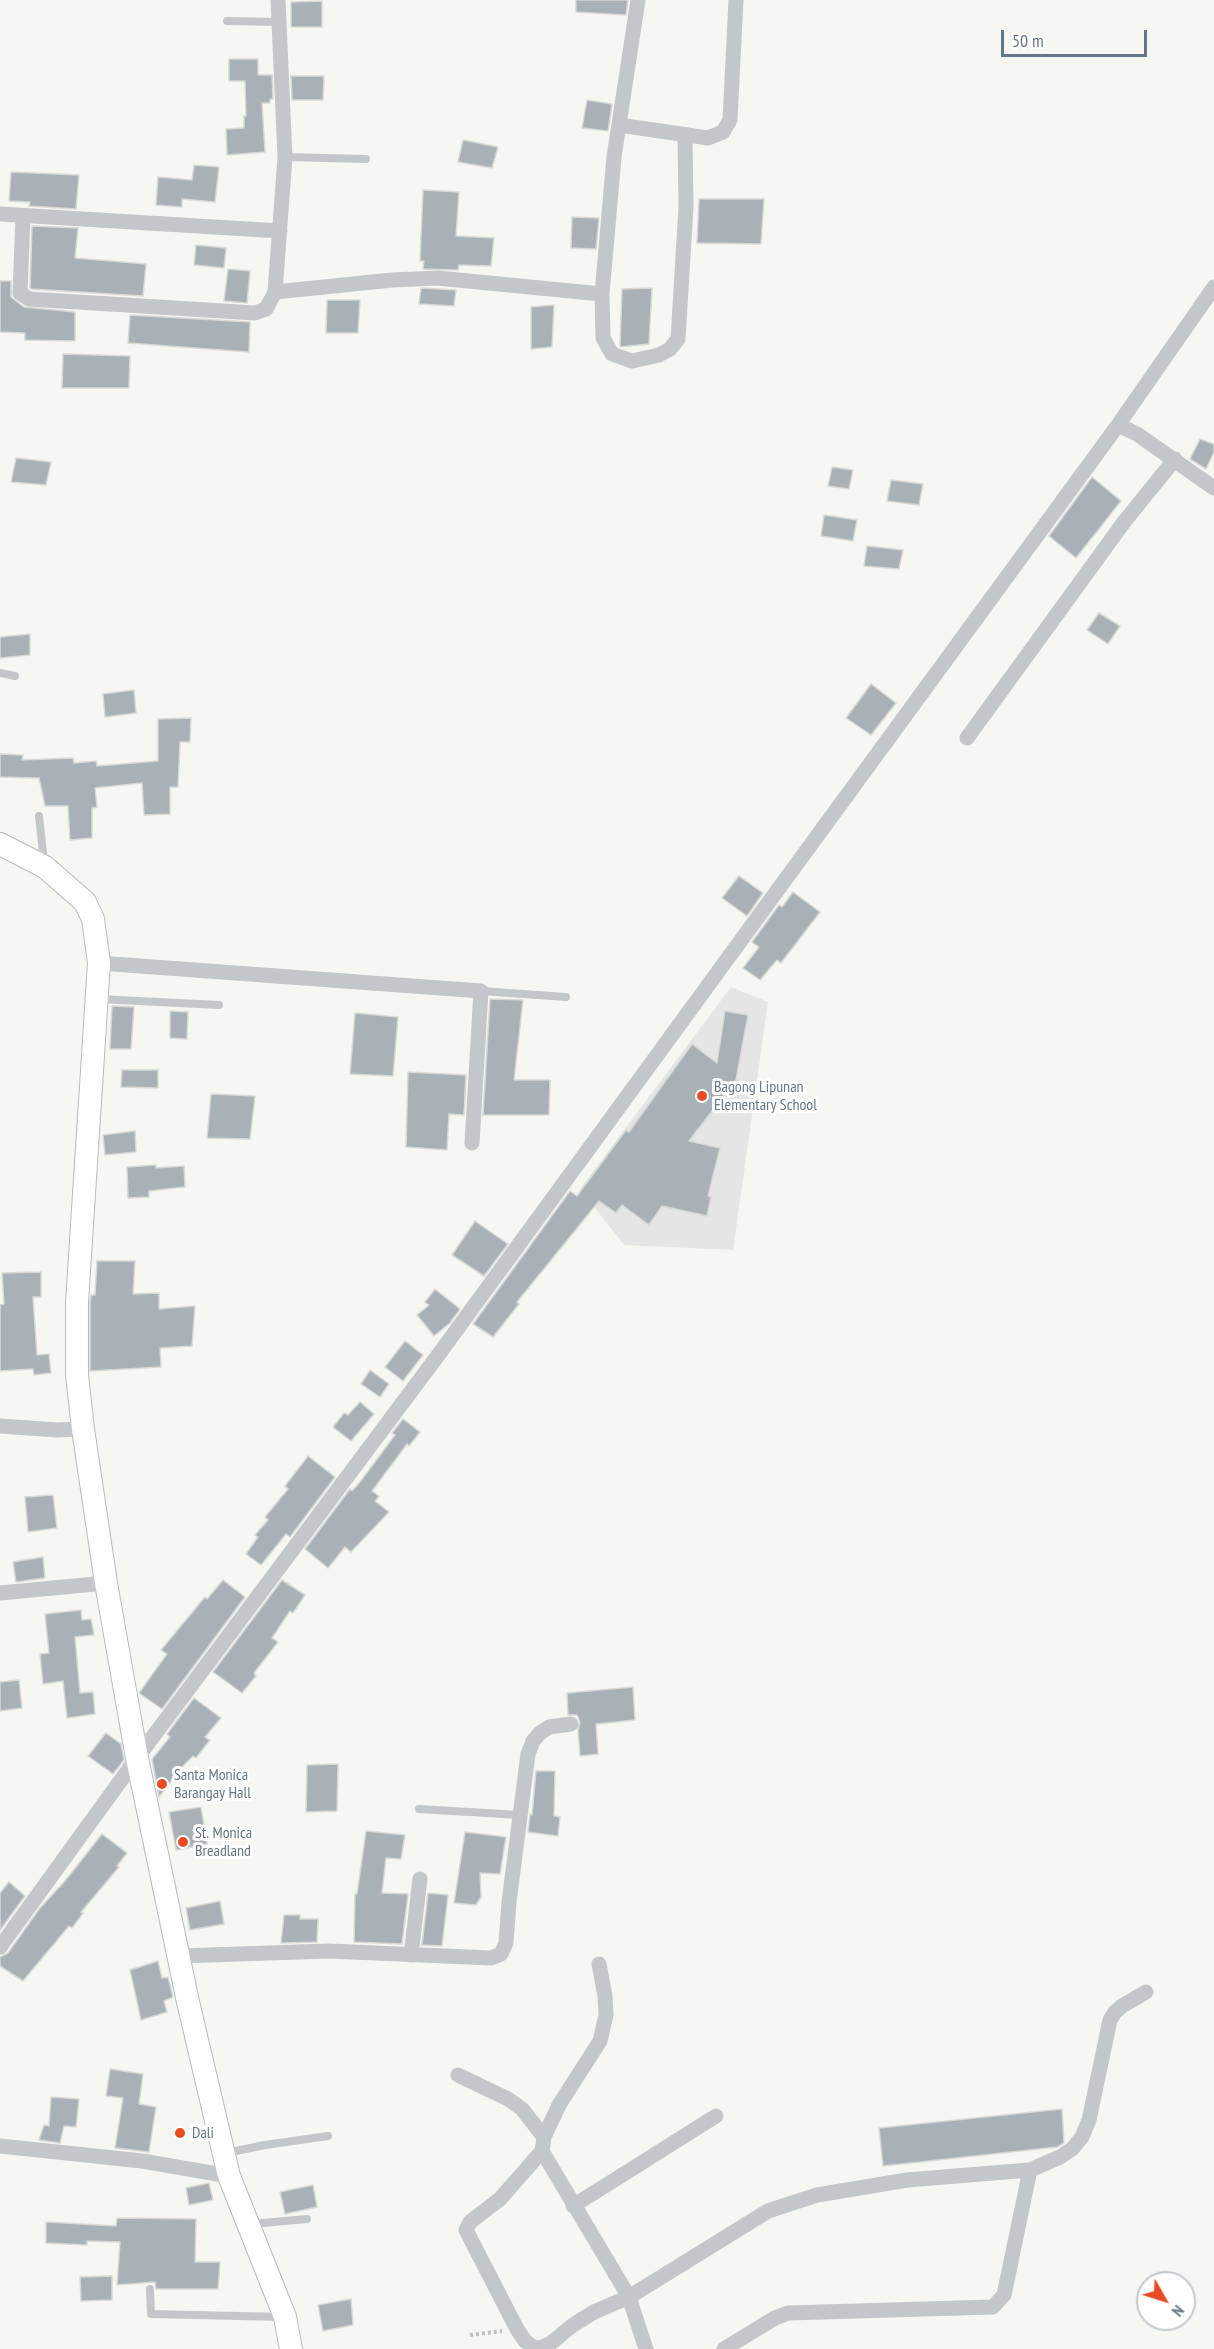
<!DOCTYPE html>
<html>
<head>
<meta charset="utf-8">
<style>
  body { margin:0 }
  #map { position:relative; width:1214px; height:2349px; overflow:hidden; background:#f6f6f3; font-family:"PT Sans Narrow",sans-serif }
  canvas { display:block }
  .north { position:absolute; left:1136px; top:2271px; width:60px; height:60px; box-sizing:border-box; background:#fff; border:2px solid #c1c9ce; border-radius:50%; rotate:129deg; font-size:16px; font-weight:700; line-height:24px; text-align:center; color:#647785 }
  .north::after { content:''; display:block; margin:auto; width:21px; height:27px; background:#e94b20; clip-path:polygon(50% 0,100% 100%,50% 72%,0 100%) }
  .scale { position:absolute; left:1001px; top:30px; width:146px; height:27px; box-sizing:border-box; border:3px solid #647785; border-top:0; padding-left:8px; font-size:18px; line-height:21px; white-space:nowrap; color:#647785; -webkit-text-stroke:4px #fff; paint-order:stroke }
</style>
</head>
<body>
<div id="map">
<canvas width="1214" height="2349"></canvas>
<div class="north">N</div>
<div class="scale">50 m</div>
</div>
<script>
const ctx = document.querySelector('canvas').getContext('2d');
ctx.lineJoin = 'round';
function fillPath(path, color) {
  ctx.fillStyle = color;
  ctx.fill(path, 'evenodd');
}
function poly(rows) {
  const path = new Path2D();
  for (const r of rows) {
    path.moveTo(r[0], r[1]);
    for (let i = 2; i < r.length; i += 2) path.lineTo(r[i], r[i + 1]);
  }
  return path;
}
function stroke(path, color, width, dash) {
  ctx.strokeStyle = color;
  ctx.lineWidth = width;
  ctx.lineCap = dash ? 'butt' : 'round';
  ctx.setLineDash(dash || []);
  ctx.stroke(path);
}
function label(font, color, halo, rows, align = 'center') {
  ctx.font = font + ' "PT Sans Narrow",sans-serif';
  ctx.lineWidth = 6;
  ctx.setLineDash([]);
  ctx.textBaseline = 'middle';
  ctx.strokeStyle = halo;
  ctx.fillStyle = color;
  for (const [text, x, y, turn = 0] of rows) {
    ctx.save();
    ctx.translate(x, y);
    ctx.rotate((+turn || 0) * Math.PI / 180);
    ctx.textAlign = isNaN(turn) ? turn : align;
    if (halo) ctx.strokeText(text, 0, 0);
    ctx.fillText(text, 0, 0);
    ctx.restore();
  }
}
fillPath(poly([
  [731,987,768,1002,733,1250,624,1245,580,1189]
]), '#e4e5e4');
const building = poly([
  [576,0,628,0,626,15,576,12,576,0],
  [322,1,322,27,291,27,291,2,322,1],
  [229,59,258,59,258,75,272,75,273,99,270,99,270,103,262,103,265,152,227,155,226,129,244,128,244,116,246,116,245,81,229,81,229,59],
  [291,76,324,76,323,100,292,100,291,76],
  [587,100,612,104,608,131,582,128,587,100],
  [463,140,498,147,492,168,458,162,463,140],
  [194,165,219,167,215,202,182,199,182,207,156,205,158,177,192,180,194,165],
  [11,172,79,175,76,209,29,206,30,202,9,201,11,172],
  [423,190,459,192,456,236,494,238,491,266,459,265,458,270,423,269,424,261,420,261,423,190],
  [699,199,764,199,761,244,697,243,699,199],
  [572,217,599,218,596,249,571,248,572,217],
  [32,226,78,228,75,258,146,264,143,296,32,289,30,288,32,226],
  [196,245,226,248,224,268,194,265,196,245],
  [228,269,250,271,247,303,224,301,228,269],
  [0,281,11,281,11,297,24,307,75,312,75,341,25,340,25,333,0,332,0,281],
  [421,288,456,290,454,306,419,304,421,288],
  [652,288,649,344,620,347,622,289,652,288],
  [327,300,360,300,358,333,326,333,327,300],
  [554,305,552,347,531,349,531,307,554,305],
  [130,315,250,322,249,352,128,343,130,315],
  [63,354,130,356,129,388,62,388,63,354],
  [1200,439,1214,444,1214,452,1206,469,1190,459,1200,439],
  [16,458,51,462,46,485,11,482,16,458],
  [832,467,853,470,849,489,828,486,832,467],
  [1092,477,1121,501,1076,558,1049,536,1092,477],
  [891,480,923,484,919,505,887,501,891,480],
  [824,515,857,520,853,541,821,536,824,515],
  [867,546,903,550,899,569,864,566,867,546],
  [1099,613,1120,626,1108,644,1087,630,1099,613],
  [30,634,30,655,0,658,0,637,30,634],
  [871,684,896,703,871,735,846,718,871,684],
  [134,690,136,713,105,717,103,694,134,690],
  [191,718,190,742,180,742,178,787,170,787,170,814,144,815,142,783,95,788,97,807,92,808,92,838,70,840,68,806,45,806,39,778,0,777,0,754,23,755,22,760,73,758,74,763,96,761,97,766,158,761,158,719,191,718],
  [739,876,763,893,747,916,722,898,739,876],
  [793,892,820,912,781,963,777,960,760,980,743,968,759,947,752,942,779,905,782,907,793,892],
  [490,999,523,1000,514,1080,550,1080,549,1115,483,1115,490,999],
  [112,1006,134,1007,131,1049,110,1049,112,1006],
  [170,1011,188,1012,187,1039,170,1038,170,1011],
  [725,1011,748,1015,736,1080,689,1141,720,1148,708,1196,711,1197,707,1216,662,1206,649,1225,622,1205,616,1213,599,1201,517,1302,519,1304,493,1337,473,1324,570,1191,577,1196,626,1130,629,1132,692,1044,717,1063,725,1011],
  [355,1013,398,1017,393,1076,350,1074,355,1013],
  [122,1070,158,1070,158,1088,121,1087,122,1070],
  [408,1072,466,1075,464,1115,449,1114,447,1150,406,1147,408,1072],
  [211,1094,255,1096,250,1139,207,1138,211,1094],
  [135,1131,136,1152,105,1155,103,1135,135,1131],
  [156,1165,156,1168,184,1166,185,1187,149,1191,149,1197,128,1198,127,1167,156,1165],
  [475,1221,508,1244,484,1276,452,1255,475,1221],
  [97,1261,135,1261,133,1294,159,1293,159,1309,195,1306,192,1346,160,1348,161,1367,90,1371,90,1302,91,1295,95,1295,97,1261],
  [41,1272,41,1297,33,1297,37,1355,49,1354,51,1373,34,1375,33,1369,0,1371,0,1305,4,1304,2,1273,41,1272],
  [435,1289,460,1309,450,1323,434,1336,417,1315,429,1305,425,1302,435,1289],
  [405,1341,423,1355,403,1381,385,1367,405,1341],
  [370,1370,389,1384,380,1397,361,1384,370,1370],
  [360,1402,374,1414,351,1441,333,1427,344,1413,348,1415,360,1402],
  [403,1419,420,1432,409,1446,407,1444,372,1491,379,1496,375,1501,389,1512,351,1552,345,1547,328,1568,305,1549,350,1489,352,1491,360,1482,395,1435,392,1433,403,1419],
  [308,1456,335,1477,290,1537,286,1534,261,1565,246,1554,258,1537,255,1535,268,1520,265,1517,288,1489,285,1486,308,1456],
  [53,1495,57,1528,28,1532,25,1497,53,1495],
  [43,1557,45,1578,16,1582,13,1562,43,1557],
  [223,1580,245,1597,162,1709,139,1693,167,1654,161,1650,205,1597,207,1599,223,1580],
  [282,1580,305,1595,293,1613,290,1611,272,1638,278,1642,254,1673,256,1676,242,1693,213,1672,282,1580],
  [81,1610,82,1620,91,1619,94,1635,75,1637,80,1693,93,1692,95,1714,67,1718,63,1681,43,1684,40,1654,49,1653,45,1614,81,1610],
  [19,1680,22,1708,0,1711,0,1682,19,1680],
  [633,1687,635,1720,596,1724,598,1754,580,1756,578,1730,580,1722,577,1715,568,1715,567,1693,633,1687],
  [194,1698,221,1718,205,1737,210,1740,196,1758,193,1756,182,1767,159,1797,152,1759,170,1737,167,1734,194,1698],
  [106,1733,121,1744,124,1760,113,1774,88,1756,106,1733],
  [338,1764,337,1811,306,1812,307,1765,338,1764],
  [536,1771,555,1771,554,1816,560,1817,558,1836,528,1832,530,1814,532,1815,536,1771],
  [201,1807,207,1844,176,1850,169,1812,201,1807],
  [366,1831,405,1835,401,1859,386,1858,382,1893,408,1894,402,1944,354,1942,355,1894,357,1894,366,1831],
  [465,1832,506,1837,500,1874,480,1873,481,1897,476,1905,454,1903,465,1832],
  [102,1834,127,1853,117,1866,119,1867,81,1912,83,1913,72,1928,69,1926,23,1981,0,1966,0,1957,8,1953,40,1908,65,1881,102,1834],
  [9,1882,25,1896,0,1930,0,1893,9,1882],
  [428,1893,448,1895,442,1946,422,1945,428,1893],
  [220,1901,224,1924,190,1930,186,1908,220,1901],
  [284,1915,300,1915,300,1919,318,1919,317,1942,281,1943,284,1915],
  [158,1961,162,1978,168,1977,173,1997,164,2001,167,2012,141,2020,130,1970,158,1961],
  [110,2069,143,2074,139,2104,156,2107,149,2152,115,2148,123,2098,106,2096,110,2069],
  [51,2097,79,2099,76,2127,64,2126,60,2143,39,2140,44,2125,49,2126,51,2097],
  [1062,2109,1064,2143,1057,2147,883,2166,879,2128,1062,2109],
  [209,2183,213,2200,189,2205,186,2188,209,2183],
  [313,2185,317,2207,285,2214,280,2192,313,2185],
  [117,2218,196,2219,195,2262,220,2262,218,2289,156,2289,155,2282,117,2285,120,2242,87,2241,87,2245,46,2243,46,2222,116,2226,117,2218],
  [112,2276,112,2300,81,2301,80,2277,112,2276],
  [351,2299,353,2325,323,2331,318,2305,351,2299]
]);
fillPath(building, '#a8b1b6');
stroke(building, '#d8d8d5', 1.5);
const secondary = poly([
  [0,844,45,867,85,902,93,919,99,963,77,1302,77,1375,83,1429,106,1583,137,1758,188,2002,229,2176,285,2317,291,2349]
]);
stroke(secondary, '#b5bbbf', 24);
stroke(poly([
  [470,2335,502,2331]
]), '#bdbfc1', 4, [3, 3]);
stroke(poly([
  [227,21,278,22],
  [285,157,366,159],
  [0,673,15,676],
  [39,816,44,862],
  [481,991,566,997],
  [98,999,219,1005],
  [419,1809,519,1815],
  [226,2153,265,2145,328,2136],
  [252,2224,307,2219],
  [150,2289,151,2314,283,2317]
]), '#c3c7ca', 8);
stroke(poly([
  [638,0,614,157,602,294,603,338,612,354,632,361,659,355,670,349,678,339,686,207,685,135],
  [619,125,708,138,723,132,730,120,736,0],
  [0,214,280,231],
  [23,216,20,293,29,299,255,313,266,309,275,292,285,157,278,0],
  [275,292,392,280,437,278,602,294],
  [1118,425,1137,434,1214,488],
  [967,738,1124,522,1175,459],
  [99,963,481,991,472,1143],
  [0,1426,57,1430,83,1429],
  [0,1593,106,1583],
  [0,1947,137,1758,439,1354,785,880,1118,425,1214,287],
  [411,1955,420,1879],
  [179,1956,329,1951,491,1958,501,1954,506,1943,509,1902,528,1754,533,1741,540,1733,549,1727,571,1724],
  [599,1964,605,1996,606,2015,600,2041,559,2105,544,2137,542,2151,629,2297,646,2349],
  [458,2075,508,2099,522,2109,544,2137],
  [0,2146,142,2161,229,2176],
  [542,2151,500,2199,470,2222,466,2230,517,2329,525,2341,533,2347,540,2348,551,2343,573,2325,594,2312,629,2297,768,2211,817,2195,907,2180,1030,2170,1060,2157,1072,2149,1082,2137,1089,2120,1110,2020,1115,2012,1122,2006,1146,1992],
  [573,2206,716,2116],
  [724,2349,775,2318,788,2313,993,2307,1004,2295,1030,2170]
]), '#c3c7ca', 15);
stroke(secondary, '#fff', 22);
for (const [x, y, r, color] of [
  [702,1096,6,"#e94b20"],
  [162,1784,6,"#e94b20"],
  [183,1842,6,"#e94b20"],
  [180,2133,6,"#e94b20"]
]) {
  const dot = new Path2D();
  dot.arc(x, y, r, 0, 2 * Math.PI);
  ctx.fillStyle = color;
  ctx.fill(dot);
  stroke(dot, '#fff', 2);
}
label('16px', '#647785', '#fff', [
  ["Bagong Lipunan",714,1087],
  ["Elementary School",714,1105],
  ["Santa Monica",174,1775],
  ["Barangay Hall",174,1793],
  ["St. Monica",195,1833],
  ["Breadland",195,1851],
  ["Dali",192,2133]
], 'left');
</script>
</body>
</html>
